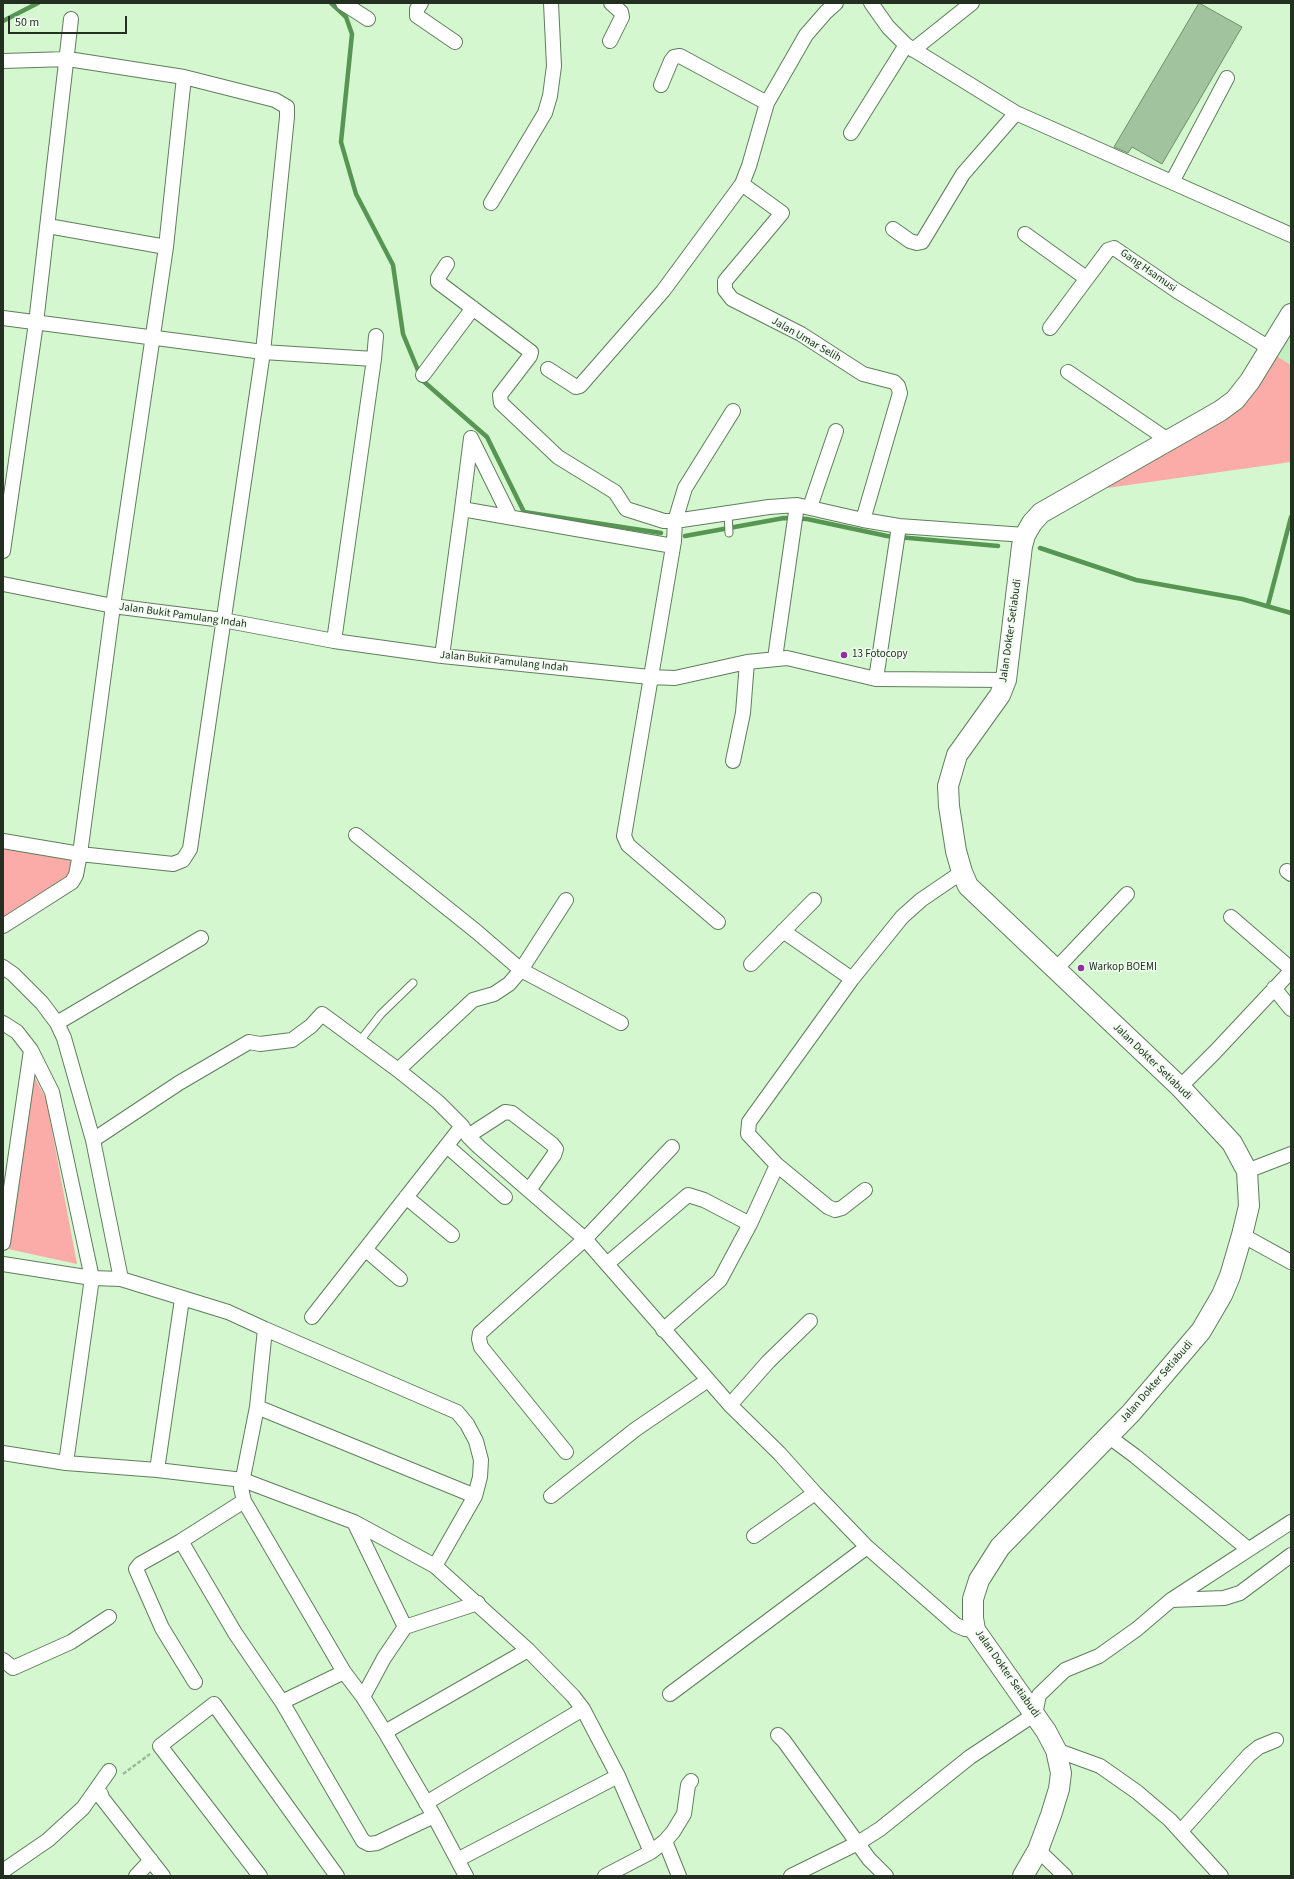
<!DOCTYPE html>
<html>
<head>
<meta charset="utf-8">
<style>
  body { margin:0 }
  #map { position:relative; width:1294px; height:1879px; overflow:hidden; background:#d4f7d0; font-family:"Source Sans 3",sans-serif }
  canvas { display:block }
  .frame { position:absolute; inset:0; border:4px solid #222f21; pointer-events:none }
  .scale { position:absolute; left:8px; top:16px; width:119px; height:18px; box-sizing:border-box; border:2px solid #222f21; border-top:0; padding-left:5px; font-size:12px; line-height:14px; white-space:nowrap; color:#222f21; -webkit-text-stroke:3px #effdee; paint-order:stroke }
</style>
</head>
<body>
<div id="map">
<canvas width="1294" height="1879"></canvas>
<div class="frame"></div>
<div class="scale">50 m</div>
</div>
<script>
const ctx = document.querySelector('canvas').getContext('2d');
ctx.lineJoin = 'round';
function fillPath(path, color) {
  ctx.fillStyle = color;
  ctx.fill(path, 'evenodd');
}
function poly(rows) {
  const path = new Path2D();
  for (const r of rows) {
    path.moveTo(r[0], r[1]);
    for (let i = 2; i < r.length; i += 2) path.lineTo(r[i], r[i + 1]);
  }
  return path;
}
function stroke(path, color, width, dash) {
  ctx.strokeStyle = color;
  ctx.lineWidth = width;
  ctx.lineCap = dash ? 'butt' : 'round';
  ctx.setLineDash(dash || []);
  ctx.stroke(path);
}
function label(font, color, halo, rows, align = 'center') {
  ctx.font = font + ' "Source Sans 3",sans-serif';
  ctx.lineWidth = 3;
  ctx.setLineDash([]);
  ctx.textBaseline = 'middle';
  ctx.strokeStyle = halo;
  ctx.fillStyle = color;
  for (const [text, x, y, turn = 0] of rows) {
    ctx.save();
    ctx.translate(x, y);
    ctx.rotate((+turn || 0) * Math.PI / 180);
    ctx.textAlign = isNaN(turn) ? turn : align;
    if (halo) ctx.strokeText(text, 0, 0);
    ctx.fillText(text, 0, 0);
    ctx.restore();
  }
}
fillPath(poly([
  [1291,311,1291,365,1268,351]
]), '#c4edc1');
fillPath(poly([
  [1268,351,1291,365,1291,462,1079,492,1232,406],
  [3,848,72,859,67,878,3,918],
  [31,1070,46,1099,77,1264,8,1249]
]), '#fbaca8');
stroke(poly([
  [331,3,346,17,352,34,341,142,356,194,393,265,403,334,422,380,487,437,524,512,661,533],
  [3,21,38,3],
  [685,536,784,518,807,519,887,536,998,546],
  [1040,548,1136,580,1242,599,1291,613],
  [1268,605,1291,517]
]), '#569552', 4.5);
const building = poly([
  [1199,3,1242,27,1162,164,1132,147,1128,153,1114,147,1199,3]
]);
fillPath(building, '#a1c39e');
stroke(building, '#6f8f6c', 1);
const lane = poly([
  [728,513,729,533],
  [359,1042,381,1014,413,983]
]);
const street = poly([
  [343,3,368,19],
  [421,3,417,9,417,16,455,42],
  [871,3,888,27,906,45,1016,113,1291,235],
  [610,41,622,17,621,12,611,3],
  [913,50,972,3],
  [3,61,68,59,184,77,275,100,287,107,287,117,263,352,190,849,183,860,173,864,80,854,3,841],
  [661,85,671,61,674,57,680,56,767,103],
  [851,133,906,45],
  [1172,182,1227,78],
  [742,184,782,213,725,281,725,290,732,299,801,334,863,374,894,382,898,386,900,393,863,520],
  [491,203,545,113,550,96,554,66,551,3],
  [48,226,166,247],
  [893,229,910,241,917,243,922,242,963,174,1016,113],
  [1025,234,1086,278],
  [447,264,438,278,438,282,531,352,530,356,500,395,501,403,558,457,615,492,626,509,664,521,675,521,769,507,797,505,863,520,899,526,1025,535],
  [3,318,263,352,374,359,334,641],
  [1050,328,1108,250,1114,248,1177,291,1271,349],
  [374,359,376,336],
  [548,369,576,387,580,386,663,291,742,184,749,166,767,103,806,35,826,12,836,3],
  [1068,372,1168,440],
  [423,375,473,308],
  [471,438,510,517],
  [810,507,836,431],
  [462,509,471,438],
  [3,551,36,323,71,19],
  [3,584,113,606,223,620,334,641,442,656,650,677,675,678,747,662,787,658,876,679,1006,680],
  [442,656,462,509,673,546],
  [775,658,797,505],
  [876,679,899,526],
  [733,761,743,713,747,662],
  [356,835,477,932,521,970,621,1023],
  [1287,871,1291,874],
  [1231,917,1291,969],
  [718,922,635,851,628,845,624,836,674,541,675,521,685,488,733,411],
  [3,926,72,882,76,875,80,854,113,606,166,247,184,77],
  [783,931,852,979],
  [751,964,814,900],
  [3,967,13,974,42,1003,57,1023,64,1038,93,1140,121,1279],
  [1056,969,1127,894],
  [1274,988,1291,1009],
  [3,1023,17,1032,31,1050,52,1092,92,1278,66,1463],
  [57,1023,201,938],
  [398,1070,473,1000,494,994,509,984,521,970,566,900],
  [1180,1087,1215,1052,1291,971],
  [468,1136,505,1112,512,1113,552,1144,556,1149,554,1155,529,1190],
  [93,1140,179,1083,249,1042,260,1044,292,1040,311,1026,322,1014,398,1070,438,1102,462,1126,468,1136,479,1147,585,1239,730,1405,779,1453,815,1493,867,1547,956,1625,965,1629,975,1630],
  [447,1146,505,1197],
  [1247,1171,1291,1154],
  [865,1190,842,1208,835,1210,828,1207,777,1165,748,1134,749,1122,852,979,902,917,921,900,962,872],
  [406,1197,452,1235],
  [1242,1235,1291,1262],
  [3,1243,31,1050],
  [366,1250,400,1279],
  [608,1263,688,1195,704,1200,750,1224],
  [3,1264,92,1278,121,1279,228,1312,265,1329,457,1412,467,1424,476,1441,481,1460,480,1477,475,1496,435,1566],
  [312,1317,462,1126],
  [265,1329,257,1407,241,1488,244,1501,344,1672,363,1697,385,1732,434,1816,466,1876],
  [663,1330,720,1280,750,1224,777,1165],
  [730,1405,768,1362,810,1321],
  [257,1407,475,1496],
  [1108,1436,1135,1456,1248,1549],
  [566,1452,481,1347,479,1339,480,1333,585,1239,672,1147],
  [3,1453,66,1463,157,1470,243,1480,354,1522,435,1566,528,1650,573,1696,583,1709,618,1776,651,1852],
  [157,1470,182,1299],
  [551,1496,636,1429,708,1380],
  [354,1522,405,1627],
  [754,1536,815,1493],
  [181,1541,235,1633,282,1702,363,1841,369,1844,377,1843,434,1816],
  [1171,1600,1224,1598,1240,1593,1291,1555],
  [3,1660,13,1668,71,1642,109,1617],
  [195,1682,162,1628,136,1569,140,1564,181,1541,244,1501],
  [670,1694,867,1547],
  [363,1697,384,1658,405,1627,478,1603],
  [282,1702,344,1672],
  [385,1732,528,1650],
  [778,1735,784,1741,869,1859,886,1876],
  [1056,1750,1100,1766,1137,1792,1170,1820,1221,1876],
  [101,1794,102,1798,163,1876],
  [426,1803,583,1709],
  [1181,1831,1249,1755,1259,1747,1276,1740],
  [665,1841,679,1876],
  [1038,1850,1065,1876],
  [459,1859,618,1776],
  [3,1871,48,1840,83,1808,109,1771],
  [136,1876,151,1860],
  [260,1876,160,1746,214,1704,337,1876],
  [605,1876,651,1852,665,1841,673,1832,684,1814,688,1785,691,1781],
  [791,1876,858,1843,880,1829,970,1757,1035,1714,1039,1695,1065,1670,1099,1656,1137,1629,1171,1600,1291,1522]
]);
const secondary = poly([
  [1023,1876,1038,1850,1051,1815,1059,1789,1061,1773,1056,1750,1046,1731,975,1630,973,1618,973,1599,979,1580,1000,1547,1131,1413,1201,1331,1222,1295,1230,1276,1242,1235,1249,1206,1247,1171,1232,1143,1180,1087,968,886,962,872,956,851,949,806,948,786,957,755,1000,695,1006,680,1022,546,1025,535,1032,523,1041,513,1220,411,1235,400,1250,381,1291,314]
]);
stroke(lane, '#5f7e5c', 9);
stroke(street, '#5f7e5c', 16);
stroke(secondary, '#5f7e5c', 22);
stroke(poly([
  [123,1774,150,1754]
]), '#9db99a', 2.5, [4, 2]);
stroke(lane, '#fff', 7);
stroke(street, '#fff', 14);
stroke(secondary, '#fff', 20);
for (const [x, y, r, color] of [
  [844,655,4,"#8e319b"],
  [1081,968,4,"#8e319b"]
]) {
  const dot = new Path2D();
  dot.arc(x, y, r, 0, 2 * Math.PI);
  ctx.fillStyle = color;
  ctx.fill(dot);
  stroke(dot, '#effdee', 1.5);
}
label('11px', '#222f21', '#effdee', [
  ["Gang Hsamusi",1148,271,35],
  ["Jalan Umar Selih",806,340,30],
  ["Jalan Bukit Pamulang Indah",183,616,8],
  ["Jalan Dokter Setiabudi",1011,631,-82],
  ["Jalan Bukit Pamulang Indah",504,662,6],
  ["Jalan Dokter Setiabudi",1152,1062,44],
  ["Jalan Dokter Setiabudi",1157,1382,-49],
  ["Jalan Dokter Setiabudi",1007,1674,55]
]);
label('11px', '#222f21', '#effdee', [
  ["13 Fotocopy",852,655],
  ["Warkop BOEMI",1089,968]
], 'left');
</script>
</body>
</html>
